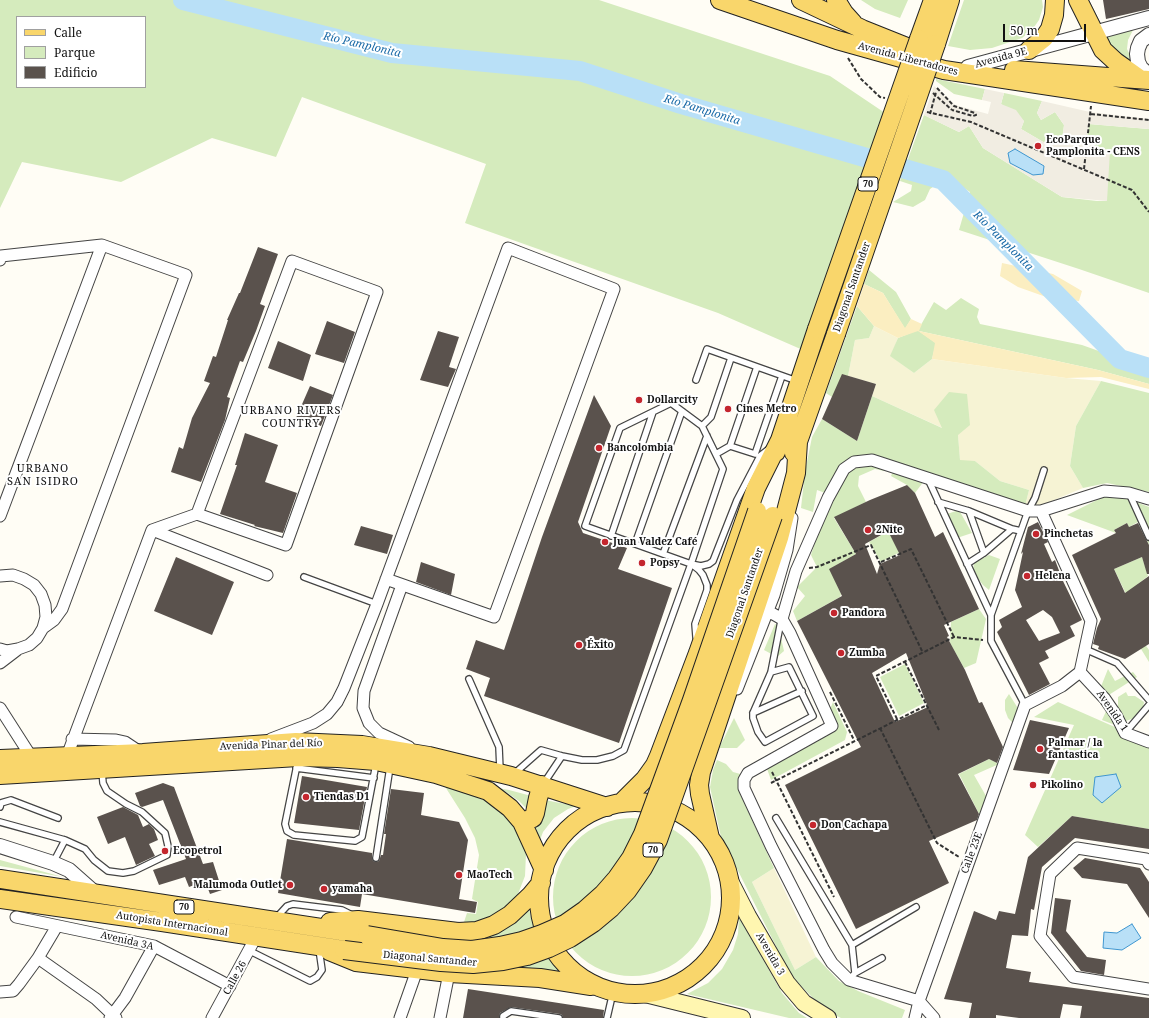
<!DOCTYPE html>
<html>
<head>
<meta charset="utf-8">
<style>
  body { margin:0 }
  #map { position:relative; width:1149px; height:1018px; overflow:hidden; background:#fffdf5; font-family:"Noto Serif",serif }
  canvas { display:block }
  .legend { position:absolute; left:16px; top:16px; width:130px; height:72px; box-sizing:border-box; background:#fff; border:1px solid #a0a0a0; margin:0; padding:5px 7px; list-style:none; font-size:12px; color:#111 }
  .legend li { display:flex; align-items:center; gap:8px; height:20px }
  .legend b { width:20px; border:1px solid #a0a0a0 }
  .scale { position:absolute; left:1003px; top:24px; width:83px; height:18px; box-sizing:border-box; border:2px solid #111; border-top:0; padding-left:5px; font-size:12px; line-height:14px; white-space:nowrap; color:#111; -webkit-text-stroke:3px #fff; paint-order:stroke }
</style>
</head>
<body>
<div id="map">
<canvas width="1149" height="1018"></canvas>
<ul class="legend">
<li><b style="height:5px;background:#f9d66b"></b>Calle</li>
<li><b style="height:11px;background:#d5ebbd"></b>Parque</li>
<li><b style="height:11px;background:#5a524d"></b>Edificio</li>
</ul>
<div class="scale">50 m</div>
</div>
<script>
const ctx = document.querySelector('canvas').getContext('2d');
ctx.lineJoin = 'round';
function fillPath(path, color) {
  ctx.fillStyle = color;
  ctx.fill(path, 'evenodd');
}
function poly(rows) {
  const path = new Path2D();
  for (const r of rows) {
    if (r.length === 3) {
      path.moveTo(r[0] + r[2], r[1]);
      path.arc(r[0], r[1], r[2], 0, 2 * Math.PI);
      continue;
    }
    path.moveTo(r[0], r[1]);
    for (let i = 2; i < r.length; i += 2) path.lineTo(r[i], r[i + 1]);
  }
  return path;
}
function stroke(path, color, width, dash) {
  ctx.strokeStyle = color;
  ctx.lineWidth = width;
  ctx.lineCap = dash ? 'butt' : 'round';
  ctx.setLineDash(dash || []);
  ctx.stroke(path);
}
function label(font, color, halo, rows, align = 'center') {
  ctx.font = font + ' "Noto Serif",serif';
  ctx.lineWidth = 4;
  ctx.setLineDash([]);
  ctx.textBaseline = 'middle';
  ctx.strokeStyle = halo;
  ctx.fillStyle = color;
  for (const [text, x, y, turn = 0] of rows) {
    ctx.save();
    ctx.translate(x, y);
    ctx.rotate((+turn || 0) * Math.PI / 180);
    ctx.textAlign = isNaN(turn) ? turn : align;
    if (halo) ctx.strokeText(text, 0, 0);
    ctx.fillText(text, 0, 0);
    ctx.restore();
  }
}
fillPath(poly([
  [874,326,898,338,891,356,914,373,932,359,1066,378,1101,381,1076,426,1070,466,1083,488,1042,505,1025,506,1029,490,1000,481,975,461,960,461,958,435,872,396,876,384,848,376,855,340,869,338],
  [774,868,816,957,795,970,752,882]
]), '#f6f3d4');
fillPath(poly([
  [0,0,599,0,830,76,885,113,812,354,718,313,465,223,486,164,302,97,276,157,212,138,121,182,22,162,0,208],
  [17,17,145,17,145,87,17,87],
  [861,0,908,0,900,18,875,9],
  [964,0,1042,0,1043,7,1039,20,1032,30,1022,38,992,48,970,50,948,46],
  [1134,28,1128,40,1127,49,1134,63,1120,59,1100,35],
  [936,79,985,89,982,100,954,94,936,81],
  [1004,93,1042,101,1037,113,1041,120,1055,112,1064,125,1062,143,1045,143,1021,129,1024,121,1001,104],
  [924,115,959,132,969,126,983,148,1062,197,1097,201,1107,201,1086,142,1089,124,1149,129,1149,293,1079,269,959,230,970,192,947,177,930,189,925,200,913,207,893,202,911,191,912,185,900,181],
  [869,270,896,292,911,319,905,329,883,293,864,284],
  [961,298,979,309,977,317,980,324,1082,345,1149,369,1149,384,1098,370,919,331,936,343,932,359,914,373,890,356,898,338,918,330,934,302,946,310],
  [857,306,874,326,869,338,855,340,848,376,832,397,826,393],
  [1101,381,1149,393,1149,492,1107,483,1083,488,1070,466,1076,426],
  [949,392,967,394,970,425,958,435,960,460,975,461,1000,481,1029,490,1025,506,854,460,828,494,817,490,813,512,801,508,805,472,812,437,822,419,857,441,872,396,942,428,934,410],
  [855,463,884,464,884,471,875,469,859,476,858,486,866,502,834,518,856,554,830,569,841,594,840,597,797,621,793,611,805,596,797,587,817,567,811,555,827,504],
  [895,467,927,477,915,493,907,485,891,476],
  [1105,496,1126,498,1149,507,1149,545,1138,522,1129,527,1127,523,1114,530,1116,533,1067,515],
  [959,510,972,533,957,538,947,514],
  [889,531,900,552,881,562,869,542],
  [989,555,1000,559,989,590,983,585,973,572,974,563],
  [1142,557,1148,576,1138,584,1144,643,1149,650,1149,662,1141,649,1142,627,1114,569],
  [979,609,986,619,976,663,964,668,950,643,951,622],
  [775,624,778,625,784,651,777,657,764,650],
  [905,664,924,703,899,716,880,677],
  [1108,669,1115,681,1133,672,1137,677,1104,698,1098,694],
  [1126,692,1128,696,1135,696,1144,702,1143,709,1137,717,1126,721,1123,719,1120,727,1102,720,1108,707,1118,710,1118,697],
  [1009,694,1019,710,1015,725,1008,718,1005,710,1005,700],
  [833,702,847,732,845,740,771,780,766,766,828,732,824,724],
  [1058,702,1149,742,1149,829,1072,816,1038,847,1025,835,1074,725,1034,717],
  [734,718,745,740,737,748,719,748],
  [989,759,999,764,974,775,990,803,981,818,959,774],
  [717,760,726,764,733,772,748,776,740,794,774,868,752,882,795,970,816,957,839,981,858,991,905,1010,902,1018,841,1018,826,1011,791,976,721,837,710,787,713,770],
  [444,785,479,793,509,817,519,834,526,854,525,876,518,894,507,908,494,917,478,923,463,925,467,913,476,914,478,902,472,899,479,855,475,838,465,818],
  [488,786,509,790,550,801,576,806,568,809,554,818,543,832,540,840,533,819,528,810,519,801,506,792],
  [632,897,79],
  [0,860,63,877,0,866],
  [528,905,531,917,539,933,553,959,564,969,563,976,466,963,468,937],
  [739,917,782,993,799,1013,807,1018,789,1018,687,994,708,983,722,969,733,950,738,934]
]), '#d5ebbd');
fillPath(poly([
  [1002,263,1053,274,1082,291,1079,301,1049,298,1018,287,1000,276],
  [864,284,883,293,905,328,911,319,922,324,919,331,1098,370,1149,384,1149,389,1101,377,1066,378,932,359,935,343,918,331,898,338,874,326,857,306]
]), '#fbeec1');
fillPath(poly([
  [934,86,955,105,988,114,991,102,982,100,985,89,1004,93,1001,104,1016,110,1024,121,1021,129,1045,143,1062,143,1064,125,1055,112,1041,120,1037,113,1042,101,1090,112,1149,119,1149,129,1089,124,1086,142,1110,151,1107,201,1062,197,983,148,969,126,959,132,924,115]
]), '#f1ede2');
const water = poly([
  [1015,149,1044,166,1043,174,1033,175,1010,163,1008,153,1015,149],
  [1116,774,1121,787,1102,803,1093,795,1095,777,1116,774],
  [1132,924,1141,938,1122,950,1103,948,1104,932,1117,933,1132,924]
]);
fillPath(water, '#b9e0f7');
stroke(water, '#3f96cf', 1);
stroke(poly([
  [183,0,392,53,580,71,681,104,943,180,1120,359,1149,368]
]), '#b9e0f7', 20);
fillPath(poly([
  [1103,0,1149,0,1149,9,1106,19],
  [258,247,278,254,260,304,265,306,256,331,243,362,240,361,227,397,230,398,225,420,201,482,171,472,179,447,183,449,192,418,210,383,204,381,213,356,216,357,228,320,227,320,239,293,240,293],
  [327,321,355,332,344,363,315,354],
  [438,331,459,337,449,367,456,369,448,387,420,380],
  [278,341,311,355,303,381,268,368],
  [842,374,876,384,857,441,822,419],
  [310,386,333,395,321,426,296,418],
  [594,395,611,426,578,522,583,533,627,548,618,569,672,588,619,743,484,696,490,678,466,669,476,640,504,650,542,537],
  [245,433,278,445,265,482,297,493,283,533,254,526,255,525,220,514,237,465,235,465],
  [907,485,915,493,935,537,943,532,979,609,944,625,949,636,947,637,965,670,979,703,982,702,1003,747,997,763,989,759,958,774,979,814,977,820,929,841,949,883,856,929,785,785,861,747,797,621,842,596,829,569,856,554,834,517,870,500],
  [892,529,890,535,900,555,880,564,877,574,865,544],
  [906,653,928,707,895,722,872,673],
  [1038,522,1048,542,1044,544,1052,562,1055,560,1063,581,1082,620,1070,626,1075,636,1045,651,1049,658,1039,663,1050,684,1029,695,997,632,1002,627,999,620,1022,607,1015,590,1023,552,1021,554,1028,527],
  [1043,610,1052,617,1060,633,1039,641,1026,620],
  [1127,523,1129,527,1138,523,1149,545,1149,574,1147,574,1142,557,1114,569,1125,593,1149,576,1149,644,1125,659,1098,649,1099,646,1093,644,1097,628,1101,619,1072,555,1116,533,1114,530],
  [361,526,393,535,387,554,354,545],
  [176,557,234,582,212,635,154,611],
  [421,562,455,574,451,595,416,582],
  [1030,720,1069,728,1049,774,1013,770],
  [302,776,367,787,359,830,294,823],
  [163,783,174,787,203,864,213,862,222,890,210,894,205,881,189,887,185,877,159,885,153,870,186,859,163,800,142,807,140,806,135,793],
  [391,789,424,793,421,815,459,822,468,840,459,899,477,902,475,913,362,894,360,907,278,893,287,839,372,853,372,858,373,861,376,862,379,861,381,855,383,855,386,834,384,834],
  [123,807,138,815,143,827,149,824,154,829,158,840,149,844,155,856,136,865,125,837,108,844,97,817],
  [1072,816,1149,829,1149,849,1075,838,1042,867,1034,910,1031,909,1028,936,1012,935,1006,968,1031,972,1029,982,1149,998,1149,1018,1080,1018,1082,1006,1063,1004,1060,1018,1019,1018,996,1015,996,1018,969,1018,972,1003,944,999,974,911,996,920,999,911,1015,914,1028,857],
  [1085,858,1140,868,1149,882,1149,918,1127,884,1082,878,1073,868],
  [1055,898,1071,900,1066,931,1087,957,1106,960,1104,975,1081,971,1051,933],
  [468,989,604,1010,603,1018,563,1018,562,1015,560,1014,511,1007,500,1013,499,1018,463,1018]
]), '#5a524d');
const service = poly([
  [696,380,707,349,797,381],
  [702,426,711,417,731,358],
  [730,446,755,454,782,376],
  [716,454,730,446,757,367],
  [928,479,991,615],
  [1129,493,1149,537],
  [938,502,969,511,984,553,967,564],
  [969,511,1012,529],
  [611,536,653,412],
  [635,544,682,411],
  [984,553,1012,529,1021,531],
  [663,554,707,436],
  [694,566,699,570,703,575,707,585,707,590,695,624,696,637],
  [304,577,377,604],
  [1085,649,1117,663,1149,700],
  [771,672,789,667,813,716,765,742,758,732,753,718,753,713,771,672,781,621],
  [469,679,499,747,500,770],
  [1025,705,991,641,991,615,1028,511,1035,498,1044,470],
  [753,713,802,691],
  [1125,733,1149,705],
  [298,760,285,824,287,831,294,835,355,841,362,837,376,764],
  [296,768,374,778],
  [515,773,541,750,562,756,582,760,597,760,613,756,624,750,691,564,723,469,702,426,671,403,620,428,585,526,691,564,701,566,709,564,713,561,737,500,760,456,769,449],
  [544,783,562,756],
  [0,807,1,803,11,800,58,818],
  [776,818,852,945,855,973,849,980],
  [0,822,65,840,85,849,94,860,108,871,123,873,134,871,167,855,168,846,165,833,142,812,126,804,107,791,103,783,102,771],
  [376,858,390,767],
  [53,863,65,840],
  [276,918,287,906,293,904,342,910,352,915],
  [852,945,916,907],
  [250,951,310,981,317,977,322,970,319,949],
  [855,973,882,958],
  [503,1018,503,1016,511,1011,559,1018],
  [607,1018,613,992]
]);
const minor = poly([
  [0,260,1,256,102,245,186,275,62,609,54,620,43,628],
  [0,516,102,245],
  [152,530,267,575],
  [0,576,13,575,24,579,34,585,41,594,45,605,46,617,43,628,37,638,29,645,18,649,7,651,0,649],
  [402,585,364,691,363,708,369,723,379,733,409,747],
  [768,611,782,619,790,633,832,726,748,773,744,780,744,788,771,846,824,950,832,963,849,980,919,1001],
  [782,619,796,571,828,498,844,469,854,462,872,460,1028,511,1041,511,1104,491,1129,493,1149,499],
  [0,663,17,650],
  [1080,672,1105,699,1116,715,1125,733,1149,742],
  [737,689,774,595,787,550,792,518],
  [0,708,32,758],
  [72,739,116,740,125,742,140,752],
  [271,739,313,723,327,714,337,702,344,688,377,604,508,248,614,289,494,617,386,579],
  [67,756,152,530,197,514,286,545,377,292,292,261,197,514],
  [1149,864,1146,859,1077,848,1050,874,1040,936,1073,977,1149,989],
  [16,917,154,946,230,986],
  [38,958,96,999,116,1018],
  [0,992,13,991,19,984,38,958,57,926],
  [919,1001,934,1018],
  [110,1018,125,998,154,946],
  [212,1018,256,937],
  [400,1018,417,970],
  [440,1018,449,973],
  [915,1018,919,1001,1025,705,1062,686,1080,672,1091,621,1041,511]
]);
const tertiary = poly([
  [1149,35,1141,41,1138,48,1137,54,1138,62,1141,68,1149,75],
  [968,67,1149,18],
  [0,846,53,863,69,870,95,893]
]);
const secondary = poly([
  [728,877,748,916,787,983,804,1003,828,1018],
  [645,994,742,1018]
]);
const primary = poly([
  [720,0,837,40,944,70,1149,101],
  [801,0,862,29,917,51],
  [836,0,844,13,853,23],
  [1078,0,1103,50,1116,62,1140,79],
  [919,39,933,0],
  [936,44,950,0],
  [1029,50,1044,38,1050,29,1054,15,1055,0],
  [1014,70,1149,80],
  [776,452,817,329],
  [794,453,836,334],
  [0,759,143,753,296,742,362,745,429,756,511,776,607,807],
  [0,775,298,757,338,758,376,761,436,774,488,791,510,808,522,822,544,870],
  [635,898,96],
  [621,803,645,779,655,765,659,756,698,653,756,488,780,440],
  [522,822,533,818,535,813,538,798,542,785],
  [710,838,700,794,699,785,701,772,779,538,796,473,798,442],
  [0,879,367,935],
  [0,899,162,922,344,950],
  [330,922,358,920,458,932,477,931,494,925,510,915,531,895,541,883],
  [329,951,356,962,449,973,540,978,591,986]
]);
stroke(service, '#444', 8);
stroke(minor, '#444', 13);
stroke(tertiary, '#444', 16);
stroke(secondary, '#333', 18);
stroke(primary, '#222', 20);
stroke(poly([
  [848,58,861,79,880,97,885,98],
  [937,88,954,106,975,113,976,115,973,116,952,110],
  [927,112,971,122,1132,190,1149,212],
  [930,114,936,92],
  [1091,114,1149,120],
  [1084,169,1091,106],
  [881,562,911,549,954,637],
  [809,568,817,567,871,545,923,653],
  [905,662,939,730],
  [830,692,854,740],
  [897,719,876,676,954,637,983,640],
  [880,728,937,843,959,857],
  [772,772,834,897],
  [771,783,927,705]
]), '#333', 2, [4, 2]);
stroke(service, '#fff', 5.5);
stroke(minor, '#fff', 11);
stroke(tertiary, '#fff', 14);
stroke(secondary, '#fff6b0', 16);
stroke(primary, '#f9d66b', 18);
const primaryBridge = poly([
  [817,329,919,39],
  [836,334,936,44],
  [367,935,443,948,472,950,500,946,522,941,542,934,565,924,585,910,603,894,617,878,631,858,643,834,692,700,757,511],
  [344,950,441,962,473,964,503,961,527,956,549,948,570,938,593,923,611,908,627,891,643,868,658,840,773,516]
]);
stroke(primaryBridge, '#222', 20, []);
stroke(poly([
  [933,93,952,110]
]), '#333', 2, [4, 2]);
stroke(primaryBridge, '#f9d66b', 18);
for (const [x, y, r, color] of [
  [1038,146,4,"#c4262e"],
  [639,400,4,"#c4262e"],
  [728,409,4,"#c4262e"],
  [599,448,4,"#c4262e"],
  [868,530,4,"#c4262e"],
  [1036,534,4,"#c4262e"],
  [605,542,4,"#c4262e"],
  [642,563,4,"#c4262e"],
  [1027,576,4,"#c4262e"],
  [834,613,4,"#c4262e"],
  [579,645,4,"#c4262e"],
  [841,653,4,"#c4262e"],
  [1040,749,4,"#c4262e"],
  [1033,785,4,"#c4262e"],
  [306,797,4,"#c4262e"],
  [813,825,4,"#c4262e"],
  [165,851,4,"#c4262e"],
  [459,875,4,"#c4262e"],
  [290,885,4,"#c4262e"],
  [324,889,4,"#c4262e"]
]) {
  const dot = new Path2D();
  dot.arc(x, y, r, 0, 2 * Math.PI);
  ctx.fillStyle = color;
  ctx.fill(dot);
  stroke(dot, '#fff', 1.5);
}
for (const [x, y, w] of [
  [868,184,20],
  [653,850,20],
  [184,907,20]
]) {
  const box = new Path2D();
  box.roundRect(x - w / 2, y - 7, w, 14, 3);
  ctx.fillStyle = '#fff';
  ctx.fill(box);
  stroke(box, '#111', 1);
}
label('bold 9px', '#111', null, [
  ["70",868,184],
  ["70",653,850],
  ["70",184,907]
]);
label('10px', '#111', '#fff', [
  ["Avenida 9E",1001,58,-15],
  ["Avenida Libertadores",908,59,15],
  ["Diagonal Santander",852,287,-71],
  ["Diagonal Santander",745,593,-71],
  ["Avenida 1",1112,711,55],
  ["Avenida Pinar del Río",271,745,-2],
  ["Calle 23E",972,853,-70],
  ["Autopista Internacional",172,924,9],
  ["Avenida 3A",127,941,13],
  ["Avenida 3",770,954,60],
  ["Diagonal Santander",430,959,5],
  ["Calle 26",235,978,-61]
]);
label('bold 10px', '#111', '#fff', [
  ["EcoParque",1046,140],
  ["Pamplonita - CENS",1046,152],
  ["Dollarcity",647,400],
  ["Cines Metro",736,409],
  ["Bancolombia",607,448],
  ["2Nite",876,530],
  ["Pinchetas",1044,534],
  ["Juan Valdez Café",613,542],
  ["Popsy",650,563],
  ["Helena",1035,576],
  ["Pandora",842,613],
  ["Éxito",587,645],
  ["Zumba",849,653],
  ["Palmar / la",1048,743],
  ["fantastica",1048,755],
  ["Pikolino",1041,785],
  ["Tiendas D1",314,797],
  ["Don Cachapa",821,825],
  ["Ecopetrol",173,851],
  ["MaoTech",467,875],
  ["Malumoda Outlet",282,885,"right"],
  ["yamaha",332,889]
], 'left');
label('italic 11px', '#1768a6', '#fff', [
  ["Río Pamplonita",362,45,13],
  ["Río Pamplonita",702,110,17],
  ["Río Pamplonita",1003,241,45]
]);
ctx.letterSpacing = '1px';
label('11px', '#111', '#fff', [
  ["URBANO RIVERS",291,411],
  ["COUNTRY",291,424],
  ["URBANO",43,469],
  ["SAN ISIDRO",43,482]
]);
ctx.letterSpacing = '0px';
</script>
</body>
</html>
